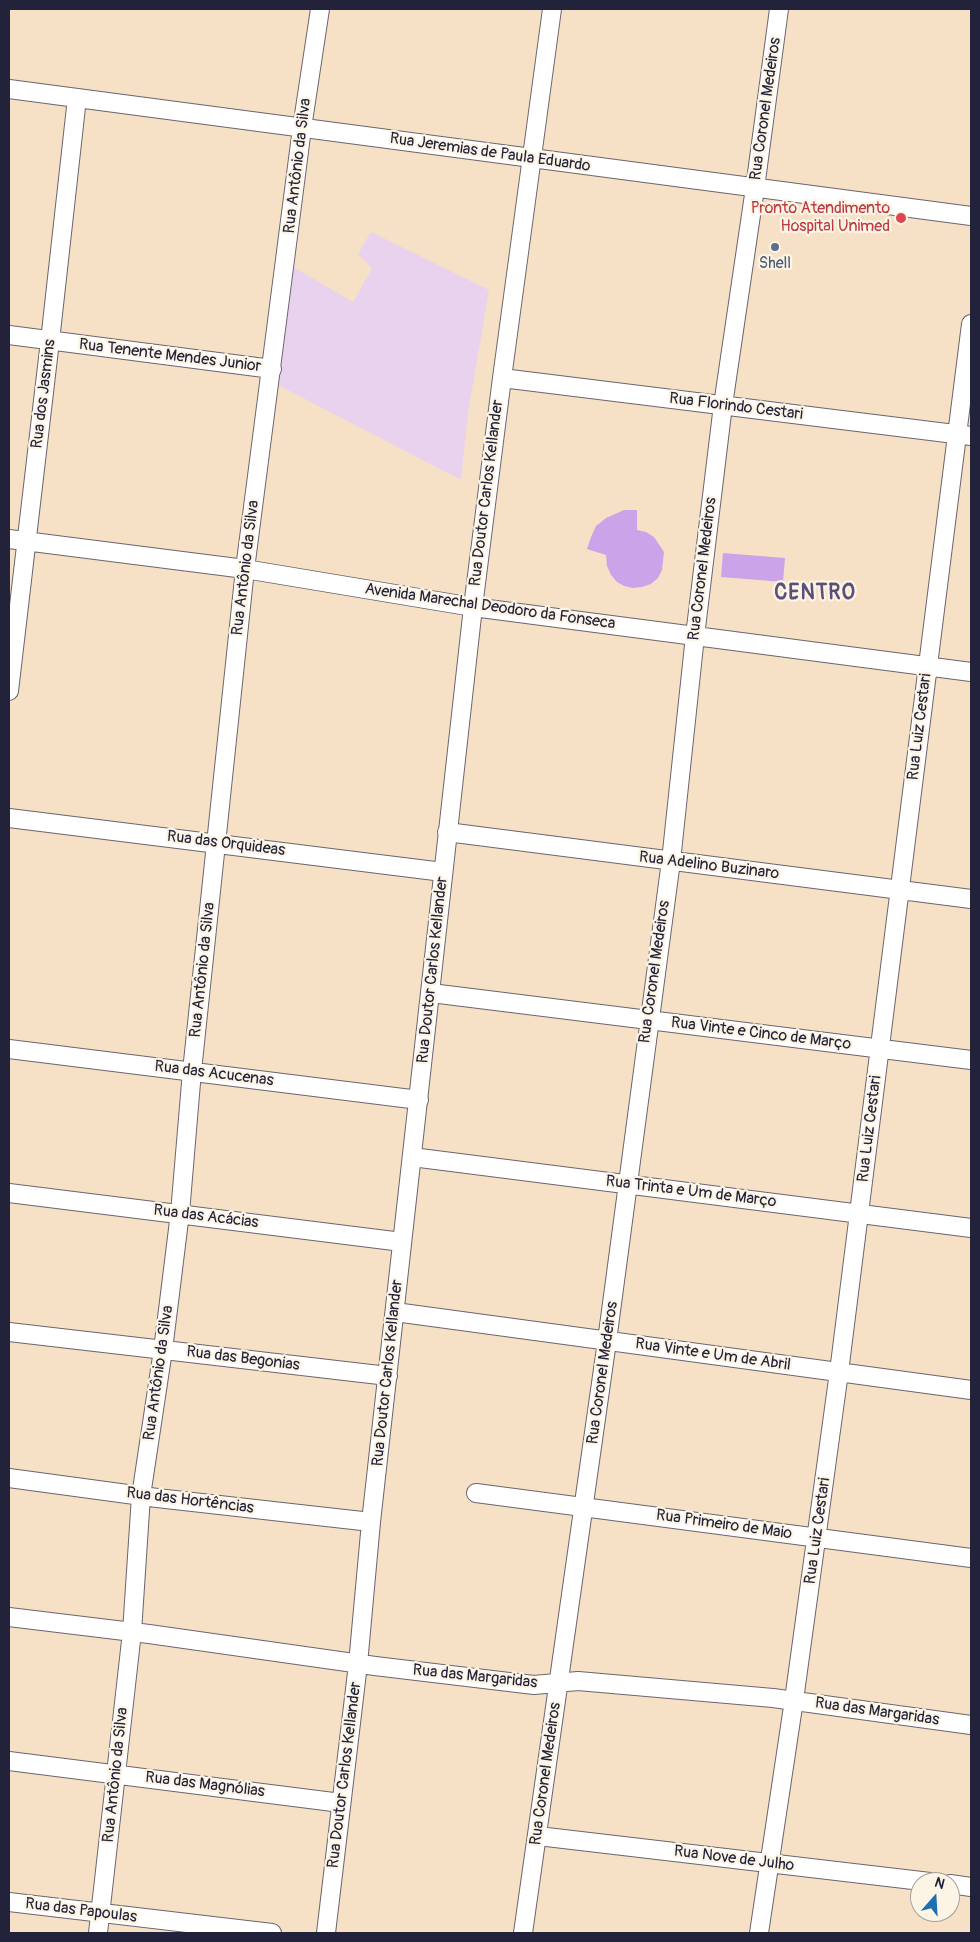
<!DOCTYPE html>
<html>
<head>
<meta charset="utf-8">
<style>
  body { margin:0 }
  #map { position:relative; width:980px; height:1942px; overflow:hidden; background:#f6e1c7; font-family:Pangolin,sans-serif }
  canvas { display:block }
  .frame { position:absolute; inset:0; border:10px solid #22223b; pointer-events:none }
  .north { position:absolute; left:910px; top:1872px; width:50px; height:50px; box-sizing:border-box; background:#fcf5e5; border:1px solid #a5a1a1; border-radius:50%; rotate:19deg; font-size:14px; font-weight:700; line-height:20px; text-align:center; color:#22223b }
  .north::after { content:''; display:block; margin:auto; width:18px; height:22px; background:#1f6fb2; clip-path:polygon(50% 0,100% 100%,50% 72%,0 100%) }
</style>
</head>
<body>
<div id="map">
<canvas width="980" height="1942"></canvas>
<div class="frame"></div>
<div class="north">N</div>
</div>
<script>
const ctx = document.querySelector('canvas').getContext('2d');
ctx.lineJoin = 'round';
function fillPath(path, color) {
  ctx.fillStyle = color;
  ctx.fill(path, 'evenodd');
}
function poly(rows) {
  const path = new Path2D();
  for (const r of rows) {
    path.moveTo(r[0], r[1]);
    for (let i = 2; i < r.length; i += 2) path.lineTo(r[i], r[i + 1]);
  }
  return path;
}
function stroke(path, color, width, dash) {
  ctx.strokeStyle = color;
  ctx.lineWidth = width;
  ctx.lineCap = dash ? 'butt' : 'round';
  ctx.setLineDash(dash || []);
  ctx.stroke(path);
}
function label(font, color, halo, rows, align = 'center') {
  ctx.font = font + ' Pangolin,sans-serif';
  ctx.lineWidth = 4.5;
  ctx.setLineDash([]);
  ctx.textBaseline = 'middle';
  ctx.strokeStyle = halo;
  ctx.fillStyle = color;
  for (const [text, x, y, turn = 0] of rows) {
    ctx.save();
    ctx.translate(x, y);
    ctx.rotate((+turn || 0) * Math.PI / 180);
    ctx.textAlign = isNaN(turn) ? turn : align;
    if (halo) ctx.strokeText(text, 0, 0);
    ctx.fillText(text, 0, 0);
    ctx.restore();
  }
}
fillPath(poly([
  [371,232,489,290,468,413,461,480,278,385,292,266,353,302,372,268,358,254]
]), '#e9d2ee');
fillPath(poly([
  [624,510,637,510,637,530,646,532,654,537,664,552,662,570,658,578,651,584,642,587,633,588,624,586,617,582,611,575,607,566,606,555,587,549,591,537,596,526,606,518],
  [723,553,785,558,783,582,721,577]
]), '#cba3e9');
const minor = poly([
  [9,89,971,216],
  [9,335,272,369],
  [502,378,971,436],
  [9,539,245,569,473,607,971,672],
  [9,691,50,341,77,98],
  [9,818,443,872],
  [447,832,971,899],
  [431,993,971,1060],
  [9,1049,419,1100],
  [412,1157,971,1228],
  [9,1193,402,1242],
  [395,1312,971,1390],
  [9,1332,388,1376],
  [9,1478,157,1498,371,1522],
  [476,1493,971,1558],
  [9,1617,149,1634,375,1666,534,1685,578,1681,773,1698,971,1725],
  [9,1761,341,1803],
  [538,1836,930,1882],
  [950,1884,971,1887],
  [9,1902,272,1933],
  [98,1933,132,1632,141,1496,163,1350,180,1213,192,1071,245,569,302,128,320,9],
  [326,1933,358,1664,371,1522,473,607,502,378,552,9],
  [523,1933,607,1341,671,861,695,636,723,405,755,188,779,9],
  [759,1933,794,1700,839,1372,971,324]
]);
stroke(minor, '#6c656c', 20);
stroke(minor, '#fff', 18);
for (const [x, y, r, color] of [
  [901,218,6,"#e0444e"],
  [775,247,5,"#5c6f8a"]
]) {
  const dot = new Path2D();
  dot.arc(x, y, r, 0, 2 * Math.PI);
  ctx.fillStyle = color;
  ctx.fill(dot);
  stroke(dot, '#fcf5e5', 2);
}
label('16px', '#22223b', '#fcf5e5', [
  ["Rua Coronel Medeiros",766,109,-82],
  ["Rua Jeremias de Paula Eduardo",490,153,8],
  ["Rua Antônio da Silva",298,166,-83],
  ["Rua Tenente Mendes Junior",170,356,7],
  ["Rua dos Jasmins",44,394,-83],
  ["Rua Florindo Cestari",736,407,7],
  ["Rua Doutor Carlos Kellander",487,493,-83],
  ["Rua Antônio da Silva",246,568,-83],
  ["Rua Coronel Medeiros",703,569,-83],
  ["Avenida Marechal Deodoro da Fonseca",490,607,8],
  ["Rua Luiz Cestari",920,727,-83],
  ["Rua das Orquideas",226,844,7],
  ["Rua Adelino Buzinaro",709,866,7],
  ["Rua Antônio da Silva",203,970,-84],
  ["Rua Doutor Carlos Kellander",433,970,-84],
  ["Rua Coronel Medeiros",655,972,-82],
  ["Rua Vinte e Cinco de Março",761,1034,7],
  ["Rua das Acucenas",214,1074,7],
  ["Rua Luiz Cestari",870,1129,-83],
  ["Rua Trinta e Um de Março",691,1192,7],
  ["Rua das Acácias",206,1217,7],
  ["Rua Vinte e Um de Abril",713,1355,8],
  ["Rua das Begonias",243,1359,7],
  ["Rua Antônio da Silva",159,1373,-82],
  ["Rua Doutor Carlos Kellander",388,1373,-84],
  ["Rua Coronel Medeiros",603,1373,-82],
  ["Rua das Hortências",190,1501,7],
  ["Rua Primeiro de Maio",724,1525,8],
  ["Rua Luiz Cestari",818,1531,-82],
  ["Rua das Margaridas",475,1677,6],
  ["Rua das Margaridas",877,1712,8],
  ["Rua Coronel Medeiros",546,1774,-82],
  ["Rua Antônio da Silva",116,1775,-84],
  ["Rua Doutor Carlos Kellander",345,1775,-83],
  ["Rua das Magnólias",205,1785,7],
  ["Rua Nove de Julho",734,1859,7],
  ["Rua das Papoulas",81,1911,7]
]);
label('16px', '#be3a42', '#fcf5e5', [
  ["Pronto Atendimento",890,209],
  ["Hospital Unimed",890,227]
], 'right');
label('16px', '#4e5e75', '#fcf5e5', [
  ["Shell",775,264]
]);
ctx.letterSpacing = '1px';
label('bold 21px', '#5d4f78', '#fcf5e5', [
  ["CENTRO",815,594]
]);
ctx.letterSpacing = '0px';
</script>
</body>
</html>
